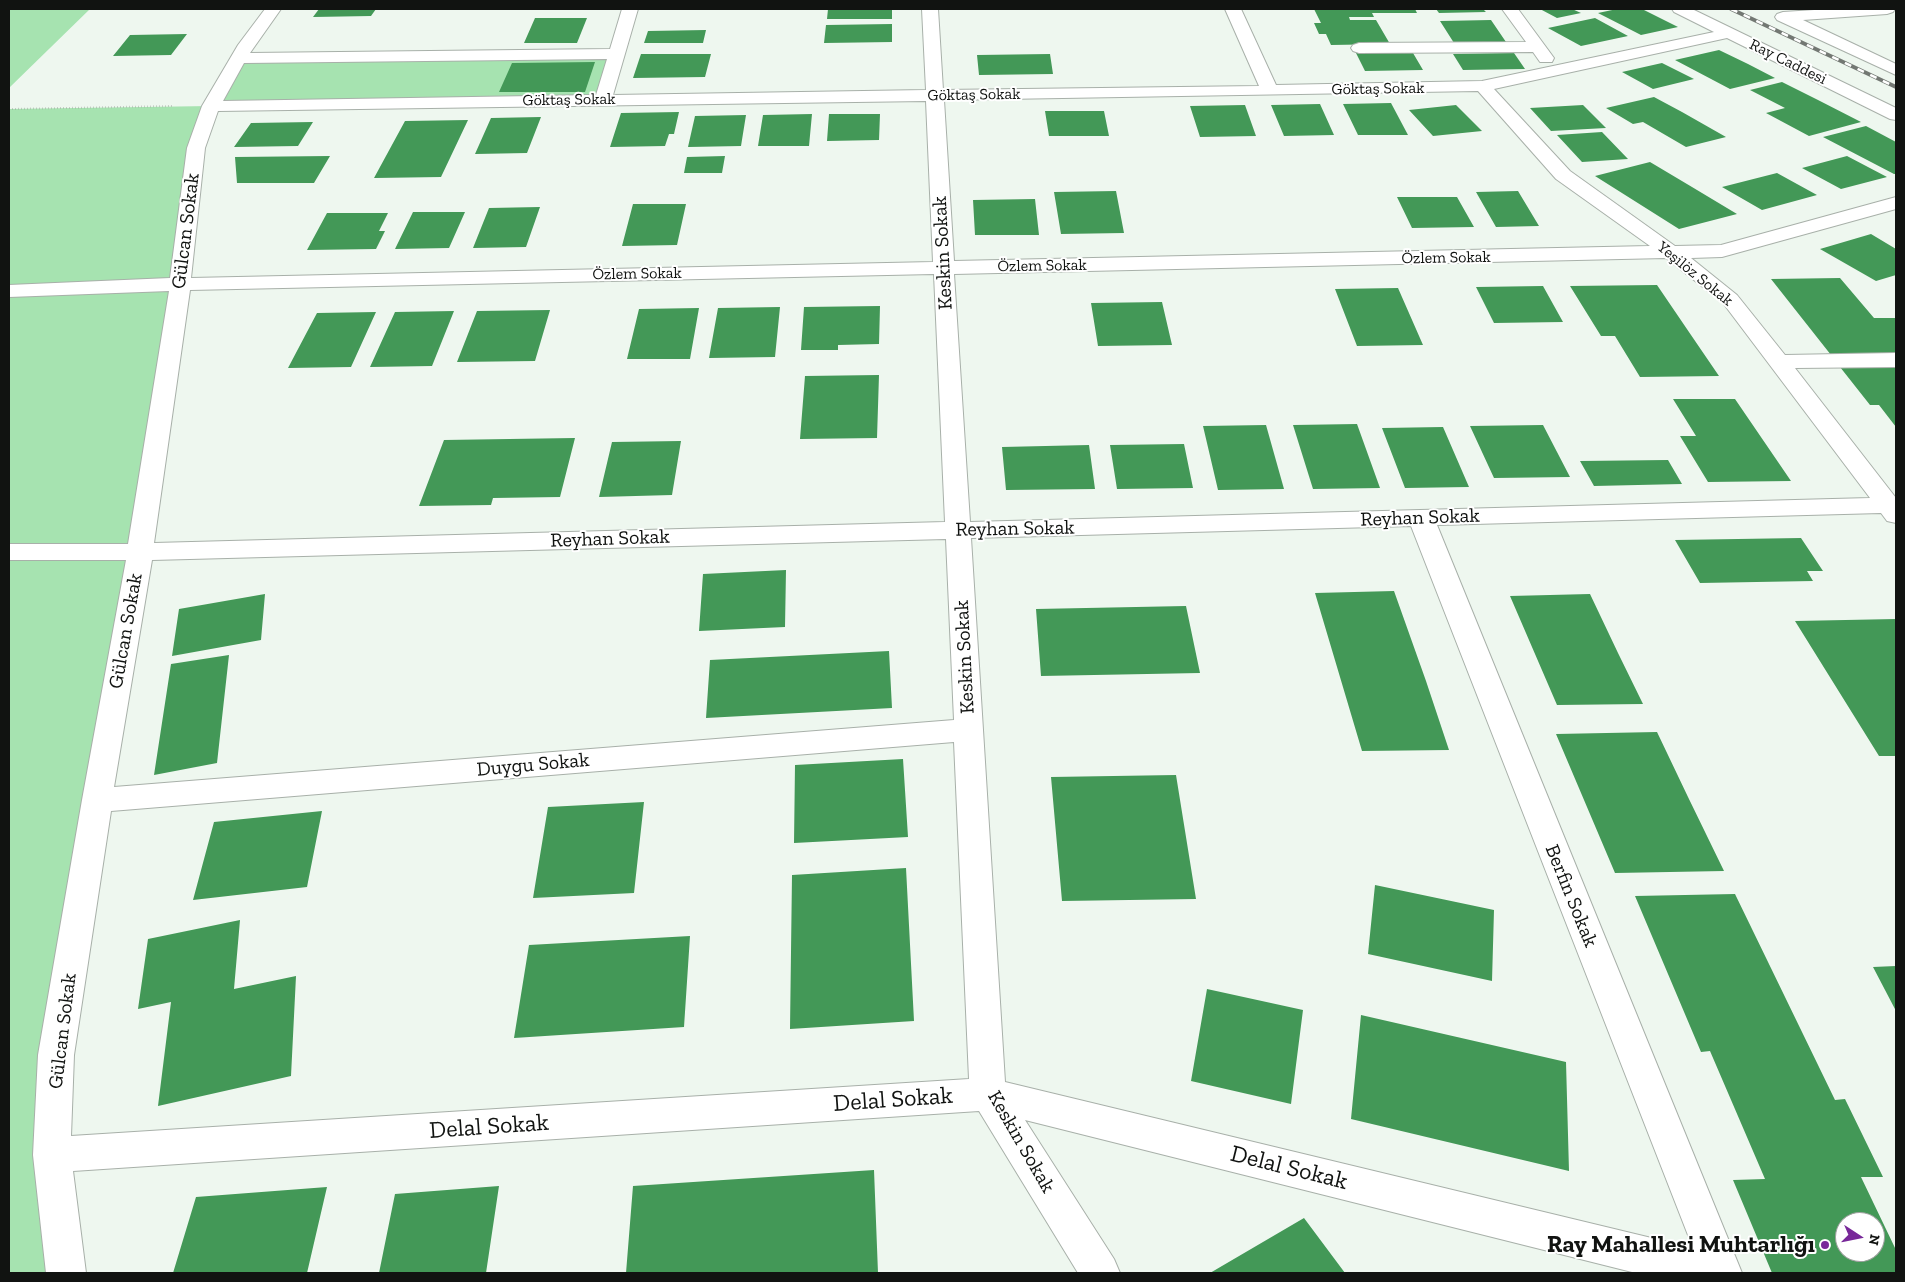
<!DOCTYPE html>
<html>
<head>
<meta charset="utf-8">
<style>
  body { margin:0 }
  #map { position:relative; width:1905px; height:1282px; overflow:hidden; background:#eef7ef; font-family:"Zilla Slab",serif }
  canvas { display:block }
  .frame { position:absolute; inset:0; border:10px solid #111311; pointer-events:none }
  .north { position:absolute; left:1835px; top:1212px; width:50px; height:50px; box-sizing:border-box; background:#fff; border:1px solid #a0a1a0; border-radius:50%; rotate:101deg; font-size:14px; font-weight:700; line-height:20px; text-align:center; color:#111311 }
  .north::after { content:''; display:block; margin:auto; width:18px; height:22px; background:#782899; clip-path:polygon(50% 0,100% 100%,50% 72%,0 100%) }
</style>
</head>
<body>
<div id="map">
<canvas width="1905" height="1282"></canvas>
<div class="frame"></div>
<div class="north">N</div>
</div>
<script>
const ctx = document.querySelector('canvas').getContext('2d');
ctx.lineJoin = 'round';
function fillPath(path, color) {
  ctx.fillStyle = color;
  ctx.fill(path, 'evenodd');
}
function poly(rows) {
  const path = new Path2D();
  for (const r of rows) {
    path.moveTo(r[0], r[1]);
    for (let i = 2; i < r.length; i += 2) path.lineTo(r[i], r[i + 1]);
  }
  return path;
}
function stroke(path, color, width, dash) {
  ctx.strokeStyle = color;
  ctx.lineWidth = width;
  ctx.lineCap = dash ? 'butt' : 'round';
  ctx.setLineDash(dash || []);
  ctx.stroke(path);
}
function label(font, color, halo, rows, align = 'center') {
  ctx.font = font + ' "Zilla Slab",serif';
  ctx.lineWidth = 4;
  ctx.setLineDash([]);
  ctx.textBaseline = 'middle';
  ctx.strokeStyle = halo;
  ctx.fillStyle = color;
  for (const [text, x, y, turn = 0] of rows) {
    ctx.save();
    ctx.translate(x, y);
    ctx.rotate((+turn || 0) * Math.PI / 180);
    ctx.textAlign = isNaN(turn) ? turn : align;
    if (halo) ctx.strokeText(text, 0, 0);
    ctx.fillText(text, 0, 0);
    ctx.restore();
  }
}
fillPath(poly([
  [9,9,90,9,9,88],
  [617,54,603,99,211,106,196,148,52,1155,66,1273,9,1273,9,109,211,106,239,58]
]), '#a6e3b0');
fillPath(poly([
  [319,9,376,9,371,16,313,17],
  [828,9,892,9,892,19,827,19],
  [1314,9,1415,9,1417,13,1372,13,1374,17,1349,17,1350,20,1376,20,1390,44,1331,45,1326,34,1319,34,1314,23,1321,23],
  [1436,9,1483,9,1486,12,1439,13],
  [1540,9,1572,9,1581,13,1557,18],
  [1617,9,1642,9,1678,27,1641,35,1598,13],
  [535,18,587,18,577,43,524,43],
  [1595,18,1628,36,1581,46,1548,28],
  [1491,20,1506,42,1454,43,1440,21],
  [892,24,892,42,824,43,826,25],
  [706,30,703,43,644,43,648,31],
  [187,34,171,55,113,56,130,35],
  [1719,50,1748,64,1775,78,1730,89,1675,60],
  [1356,53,1413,53,1423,70,1365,71],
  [1514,53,1525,69,1463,70,1453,54],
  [641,54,711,54,705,77,633,78],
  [1050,54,1053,74,979,75,977,55],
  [595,62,585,92,499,92,512,63],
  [1662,63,1694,79,1653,89,1622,72],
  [1782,82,1818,100,1861,122,1809,136,1766,113,1785,108,1750,90],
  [1654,97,1682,112,1726,137,1686,147,1643,122,1633,124,1606,108],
  [1391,103,1408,135,1358,135,1343,104],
  [1320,104,1334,135,1284,136,1271,105],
  [1245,105,1256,136,1200,137,1190,106],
  [1456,105,1482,131,1433,136,1409,110],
  [1583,105,1606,128,1551,131,1530,108],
  [1045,111,1104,111,1109,136,1049,136],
  [679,112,674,134,669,134,665,146,610,147,621,113],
  [812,114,809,146,758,146,763,115],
  [829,114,880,114,879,140,827,141],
  [746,115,741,146,688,147,695,116],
  [541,117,527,153,475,154,491,118],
  [468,120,441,177,374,178,405,121],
  [313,122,298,146,234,147,251,123],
  [1866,126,1896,142,1896,174,1894,174,1823,137],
  [1602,132,1628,159,1582,162,1557,135],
  [330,156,314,183,237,183,235,157],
  [725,156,722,173,684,173,687,157],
  [1847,156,1887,177,1841,189,1802,168],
  [1650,162,1692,187,1737,214,1679,229,1595,176],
  [1777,173,1817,195,1762,210,1722,187],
  [1116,191,1124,233,1061,234,1054,192],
  [1518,191,1539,226,1496,227,1476,192],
  [1397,197,1457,197,1474,227,1412,228],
  [1035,199,1039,235,975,235,973,200],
  [633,204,686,204,677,245,622,246],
  [540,207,526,247,473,248,489,208],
  [413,212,465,212,449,248,395,249],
  [327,213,388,213,379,231,385,231,376,249,307,250],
  [1871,234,1896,249,1896,275,1876,281,1820,249],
  [1840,278,1874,318,1896,318,1896,355,1831,355,1771,279],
  [1657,285,1691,335,1719,376,1640,377,1615,336,1601,336,1570,286],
  [1543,286,1563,322,1494,323,1476,287],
  [1398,288,1423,345,1357,346,1335,289],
  [1162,302,1172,345,1098,346,1091,303],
  [880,306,879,344,838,345,838,350,801,350,804,307],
  [780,307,775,357,709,358,718,308],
  [699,308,690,359,627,359,639,309],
  [550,310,535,361,457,362,477,311],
  [454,311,432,366,370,367,395,312],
  [376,312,351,367,288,368,317,313],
  [1896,366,1896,427,1879,405,1870,405,1840,367],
  [879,375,877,438,800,439,805,376],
  [1673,399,1735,399,1791,481,1708,482,1680,436,1696,436],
  [1357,424,1380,488,1313,489,1293,425],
  [1266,425,1284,489,1218,490,1203,426],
  [1543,425,1570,477,1494,478,1470,426],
  [1443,427,1469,487,1405,488,1382,428],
  [575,438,560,497,493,498,491,505,419,506,444,440],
  [681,441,672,495,599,497,612,442],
  [1184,444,1193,488,1117,489,1110,445],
  [1089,445,1095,489,1006,490,1002,447],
  [1668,460,1682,484,1594,486,1580,461],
  [1801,538,1823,571,1807,571,1813,581,1700,583,1675,540],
  [786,570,785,627,699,631,703,574],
  [1394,591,1426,681,1449,750,1362,751,1315,593],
  [265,594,261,640,172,656,179,609],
  [1590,594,1618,653,1643,704,1557,705,1510,596],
  [1186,606,1200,673,1041,676,1036,609],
  [1896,619,1896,756,1879,756,1795,621],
  [889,651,892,708,706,718,710,660],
  [229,655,217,763,154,775,171,664],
  [1657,732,1688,797,1724,871,1615,873,1556,734],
  [903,759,908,837,794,843,795,765],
  [1176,775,1196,899,1062,901,1051,777],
  [644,802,634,893,533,898,548,807],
  [322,811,307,887,193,900,214,822],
  [906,868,914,1021,790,1029,792,875],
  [1375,885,1494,910,1492,981,1368,954],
  [1735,894,1835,1100,1845,1099,1883,1177,1861,1177,1896,1250,1896,1273,1772,1273,1733,1180,1765,1179,1710,1051,1701,1052,1635,896],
  [1845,1222,1875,1222,1875,1252,1845,1252],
  [240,920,234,989,296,976,291,1076,158,1106,171,1002,138,1009,148,939],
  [690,936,684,1027,514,1038,529,945],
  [1896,966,1896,1011,1873,967],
  [1207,989,1303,1010,1291,1104,1191,1081],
  [1361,1015,1566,1062,1569,1171,1351,1119],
  [874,1170,878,1273,626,1273,633,1186],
  [499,1186,486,1273,379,1273,395,1194],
  [327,1187,307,1273,173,1273,196,1197],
  [1304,1218,1345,1273,1210,1273]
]), '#439857');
const minor = poly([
  [265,9,281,9,250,53,610,49,622,9,638,9,613,95,926,90,922,9,938,9,943,90,1259,86,1225,9,1241,9,1276,85,1482,81,1714,32,1674,12,1672,9,1692,9,1896,108,1896,120,1890,119,1727,38,1494,89,1570,171,1675,246,1721,245,1896,197,1896,209,1722,257,1691,258,1737,295,1785,355,1896,353,1896,367,1795,368,1896,498,1896,523,1887,521,1881,513,1437,525,1742,1273,1636,1273,1025,1120,1114,1259,1120,1273,1078,1273,979,1111,73,1171,86,1273,46,1273,33,1155,38,1055,82,800,126,560,9,560,9,544,128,544,169,291,9,297,9,285,170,278,187,148,202,106,238,45,265,9],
  [607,59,596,95,223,101,244,63,607,59],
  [1478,91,1556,179,1650,246,954,261,944,100,1478,91],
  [926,101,933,262,191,278,205,148,218,111,926,101],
  [1666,258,1723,303,1870,498,970,522,954,274,1666,258],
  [934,274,945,522,154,543,190,290,934,274],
  [1411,526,1693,1248,1005,1082,971,538,1411,526],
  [946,539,954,720,114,787,152,560,946,539],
  [954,742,969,1079,71,1136,74,1055,111,811,954,742],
  [1502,9,1518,9,1554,58,1552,62,1540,62,1533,52,1359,53,1353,51,1351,48,1353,45,1359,43,1526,42,1502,9],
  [1830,9,1895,9,1893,12,1887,14,1803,20,1896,64,1896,75,1777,20,1775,17,1777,14,1783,12,1830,9]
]);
stroke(minor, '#a8b0a9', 2);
stroke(poly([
  [9,109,173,106]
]), '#989e98', 2, [0.5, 2.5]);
fillPath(minor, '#fff');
const rail = poly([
  [1731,9,1896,87]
]);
stroke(rail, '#737873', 4);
stroke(rail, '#fff', 2.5, [7]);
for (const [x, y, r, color] of [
  [1825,1245,5,"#782899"]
]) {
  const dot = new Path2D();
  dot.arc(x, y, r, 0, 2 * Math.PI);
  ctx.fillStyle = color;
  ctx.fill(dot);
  stroke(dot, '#fff', 2);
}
label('16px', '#111311', '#fff', [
  ["Ray Caddesi",1788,62,26],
  ["Göktaş Sokak",1378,89,-1],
  ["Göktaş Sokak",974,95,-1],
  ["Göktaş Sokak",569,100,-1],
  ["Özlem Sokak",1446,258,-1],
  ["Özlem Sokak",1042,266,-1],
  ["Özlem Sokak",637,274,-1],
  ["Yeşilöz Sokak",1695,274,39]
]);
label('20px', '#111311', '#fff', [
  ["Gülcan Sokak",186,231,-83],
  ["Keskin Sokak",943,253,-93],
  ["Reyhan Sokak",1420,518,-2],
  ["Reyhan Sokak",1015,529,-1],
  ["Reyhan Sokak",610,539,-2],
  ["Gülcan Sokak",126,631,-80],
  ["Keskin Sokak",965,657,-93],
  ["Duygu Sokak",533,765,-5],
  ["Berfin Sokak",1571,896,68],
  ["Gülcan Sokak",63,1031,-83],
  ["Keskin Sokak",1021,1142,60]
]);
label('24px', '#111311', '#fff', [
  ["Delal Sokak",893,1100,-4],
  ["Delal Sokak",489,1127,-4],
  ["Delal Sokak",1289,1168,14]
]);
label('bold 24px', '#111311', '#fff', [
  ["Ray Mahallesi Muhtarlığı",1815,1245]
], 'right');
</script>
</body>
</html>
